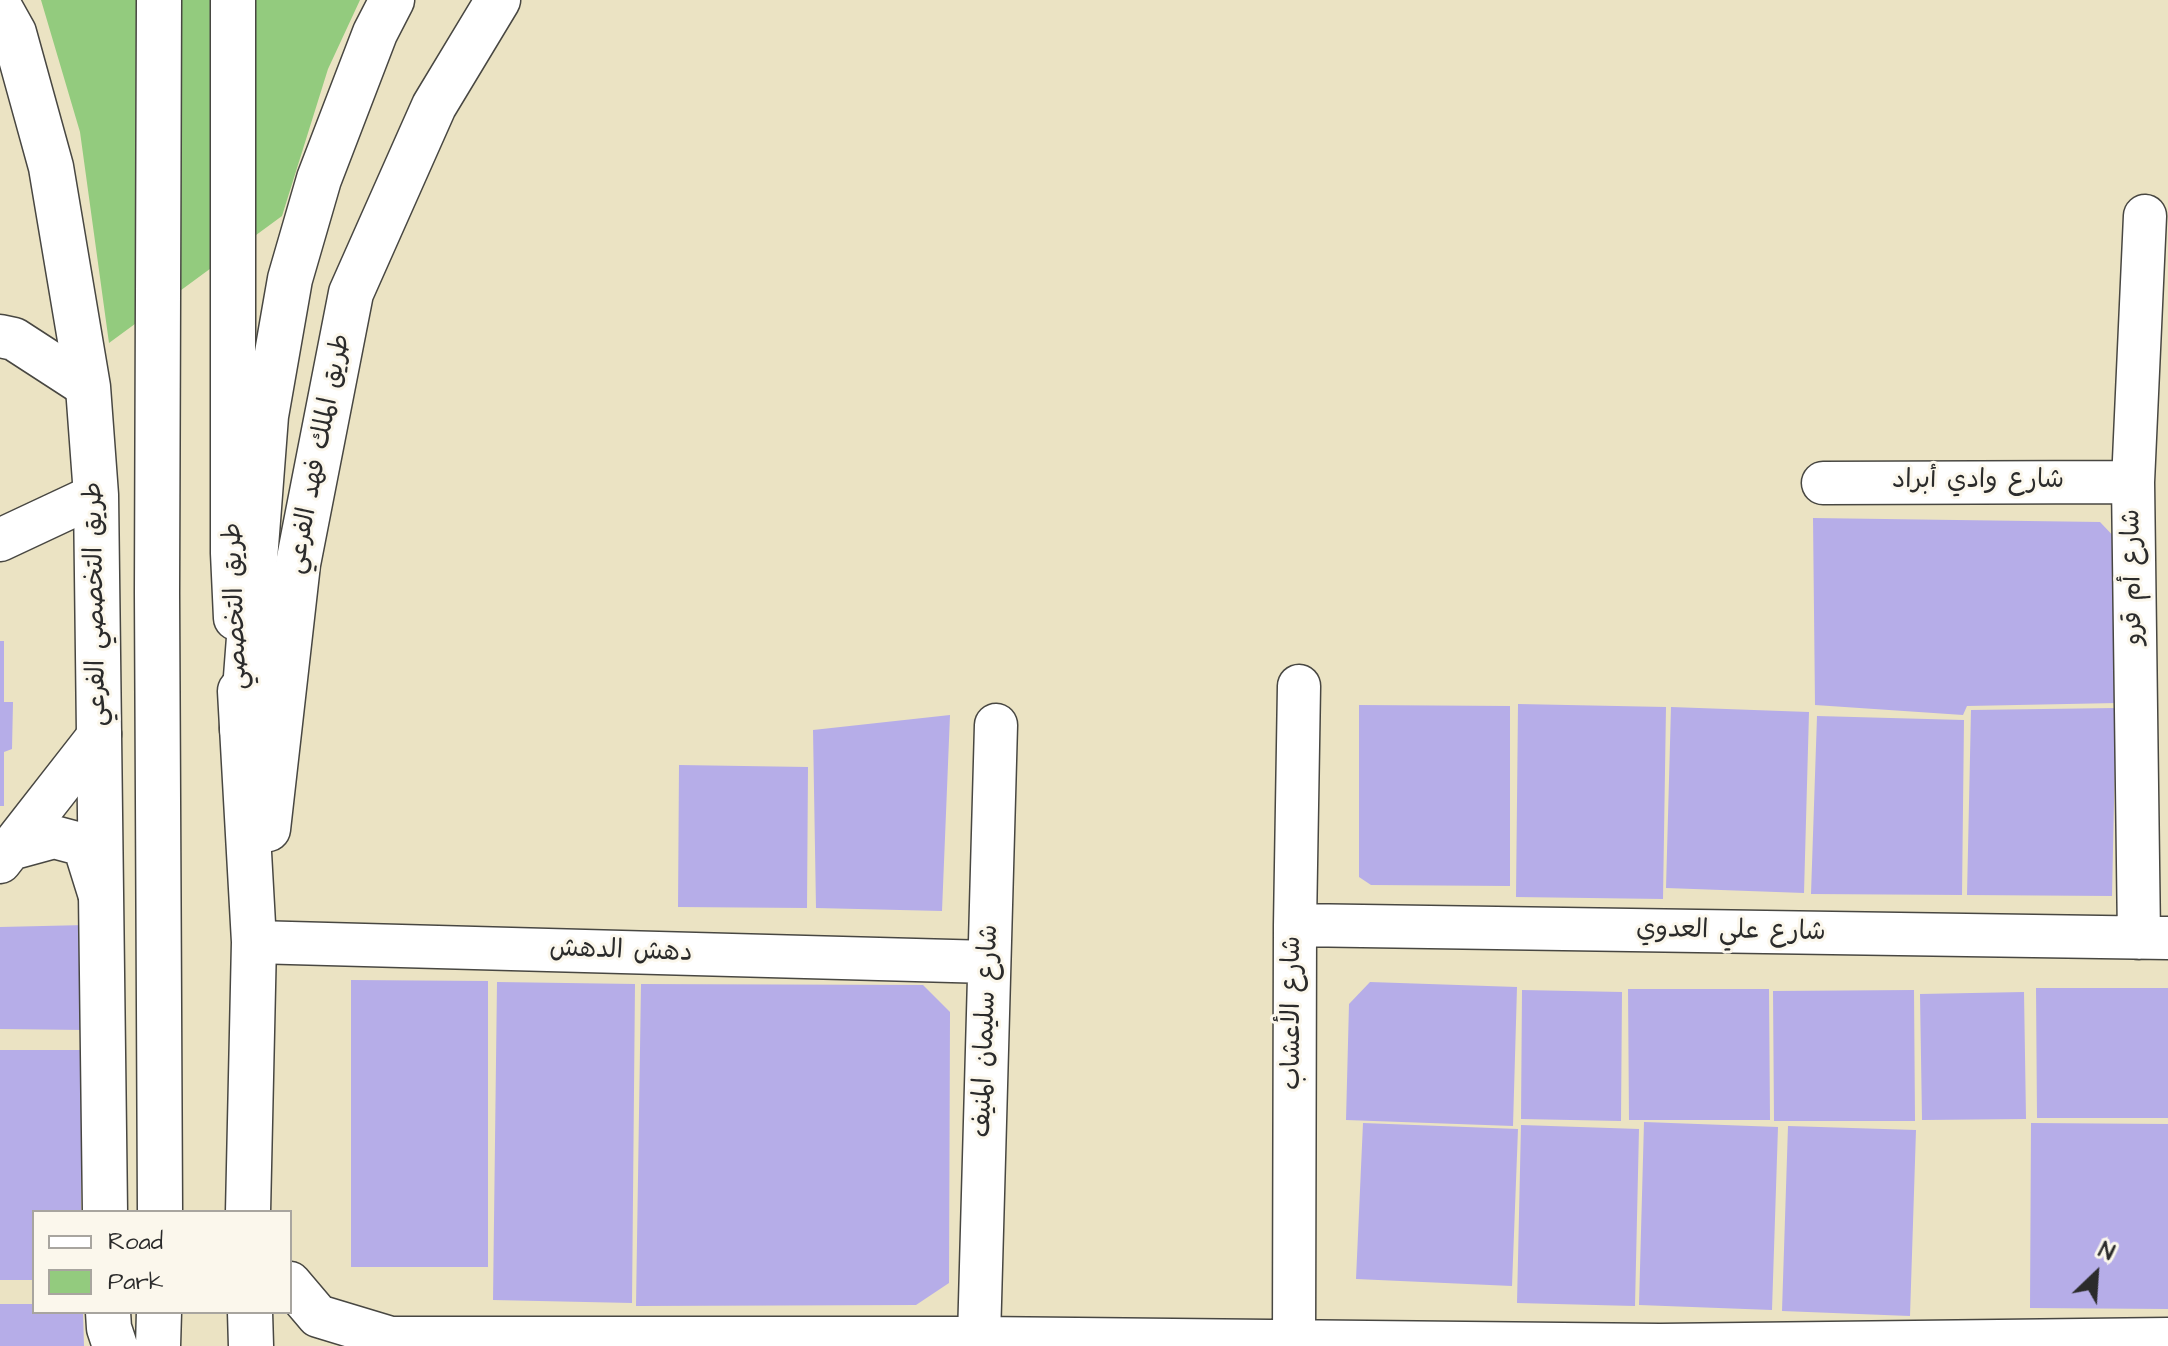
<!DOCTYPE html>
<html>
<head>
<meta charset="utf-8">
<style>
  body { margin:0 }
  #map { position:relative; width:2168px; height:1346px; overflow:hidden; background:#ebe3c3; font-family:"Architects Daughter",sans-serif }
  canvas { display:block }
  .legend { position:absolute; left:32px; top:1210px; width:260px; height:104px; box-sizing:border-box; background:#fbf7ec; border:2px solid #a8a59f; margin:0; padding:10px 14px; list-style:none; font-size:24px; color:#2b2b2b }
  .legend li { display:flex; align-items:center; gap:16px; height:40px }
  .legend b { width:40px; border:2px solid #a8a59f }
  .north { position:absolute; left:2056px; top:1234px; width:80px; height:80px; -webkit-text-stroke:6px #fbf7ec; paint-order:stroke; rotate:25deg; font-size:22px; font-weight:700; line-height:32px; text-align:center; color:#2b2b2b }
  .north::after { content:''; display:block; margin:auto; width:28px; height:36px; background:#2b2b2b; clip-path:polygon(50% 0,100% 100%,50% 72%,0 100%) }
</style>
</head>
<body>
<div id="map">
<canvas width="2168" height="1346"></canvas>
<ul class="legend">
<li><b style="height:10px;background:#fff"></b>Road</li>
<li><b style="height:22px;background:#93cb7e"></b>Park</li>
</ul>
<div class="north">N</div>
</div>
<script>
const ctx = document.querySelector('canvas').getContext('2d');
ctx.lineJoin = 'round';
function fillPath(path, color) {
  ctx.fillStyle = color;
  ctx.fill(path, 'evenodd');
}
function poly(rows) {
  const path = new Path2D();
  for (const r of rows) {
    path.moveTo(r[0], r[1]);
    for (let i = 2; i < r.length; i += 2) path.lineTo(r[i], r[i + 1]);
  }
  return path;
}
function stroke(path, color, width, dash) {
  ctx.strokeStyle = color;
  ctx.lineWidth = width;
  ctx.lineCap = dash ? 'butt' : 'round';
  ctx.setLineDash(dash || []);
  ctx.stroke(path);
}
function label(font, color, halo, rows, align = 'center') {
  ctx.font = font + ' "Architects Daughter","Playpen Sans Arabic",sans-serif';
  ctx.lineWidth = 6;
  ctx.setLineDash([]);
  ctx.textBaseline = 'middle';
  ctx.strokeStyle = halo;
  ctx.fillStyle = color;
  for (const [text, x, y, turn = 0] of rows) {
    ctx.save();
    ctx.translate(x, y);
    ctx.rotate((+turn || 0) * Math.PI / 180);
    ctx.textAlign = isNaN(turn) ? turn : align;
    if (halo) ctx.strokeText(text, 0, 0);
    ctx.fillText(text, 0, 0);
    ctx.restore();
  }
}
fillPath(poly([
  [41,0,360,0,328,69,282,216,109,343,80,132]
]), '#93cb7e');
fillPath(poly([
  [1813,518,2100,522,2121,544,2117,703,1967,706,1963,715,1815,705],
  [0,641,4,641,4,702,13,702,12,749,4,752,4,806,0,806],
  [1518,704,1666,707,1663,899,1516,897],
  [1359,705,1510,706,1510,886,1371,885,1359,877],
  [1671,707,1809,712,1804,893,1666,888],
  [2116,708,2112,896,1967,895,1971,710],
  [950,715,942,911,816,908,813,730],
  [1817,716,1964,720,1962,895,1811,894],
  [679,765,808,767,807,908,678,907],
  [86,925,85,1030,0,1029,0,927],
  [351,980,488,981,488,1267,351,1267],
  [497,982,635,984,632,1303,493,1300],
  [1370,982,1517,987,1513,1126,1346,1120,1349,1004],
  [641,984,923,985,950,1012,949,1283,916,1305,636,1306],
  [2036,988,2168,988,2168,1118,2037,1118],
  [1628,989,1769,989,1770,1120,1629,1120],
  [1522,990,1622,992,1621,1121,1521,1119],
  [1914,990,1915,1121,1774,1121,1773,991],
  [2024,992,2026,1119,1922,1120,1920,994],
  [0,1050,81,1050,81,1212,34,1212,34,1280,0,1280],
  [1644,1122,1778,1127,1772,1310,1639,1305],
  [1363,1123,1518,1129,1512,1286,1356,1279],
  [2031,1123,2168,1124,2168,1309,2030,1308],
  [1521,1125,1639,1129,1635,1306,1517,1303],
  [1788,1126,1916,1130,1910,1316,1782,1311],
  [0,1304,34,1304,34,1312,83,1312,84,1346,0,1346]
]), '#b6ade8');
const minor = poly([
  [0,336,14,339,88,387],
  [1823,483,2133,482],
  [0,540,96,495],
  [10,849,54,837,84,845,99,893],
  [0,862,100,734],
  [1295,925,2168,938],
  [2139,938,2133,482,2145,216],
  [254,942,989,962],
  [290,1283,318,1316,391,1338,979,1338,1660,1345,2168,1339],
  [979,1338,996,725],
  [1294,1341,1295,925,1299,686]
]);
const major = poly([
  [159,0,157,593,160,1212],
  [233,0,233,553,236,618],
  [0,8,14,33,51,167,88,387,96,495,105,1212],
  [240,691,254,942,248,1212],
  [268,829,298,564,351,293,434,106,498,0],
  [108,1312,109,1328,115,1346],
  [250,1312,251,1346],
  [158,1346,159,1312]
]);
const highway = poly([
  [242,729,266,416,290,279,319,179,375,33,392,0]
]);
stroke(minor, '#484742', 45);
stroke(major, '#484742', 47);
stroke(highway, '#484742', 47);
stroke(minor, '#fff', 42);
stroke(major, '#fff', 44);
stroke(highway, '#fff', 44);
label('26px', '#2b2b2b', '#fbf7ec', [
  ["طريق الملك فهد الفرعي",320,454,-79],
  ["شارع وادي أبراد",1978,482],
  ["شارع أم قرو",2134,577,-91],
  ["طريق التخصصي الفرعي",97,604,-91],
  ["طريق التخصصي",237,606,-92],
  ["شارع علي العدوي",1731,932,1],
  ["دهش الدهش",621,952,2],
  ["شارع الأعشاب",1294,1013,-90],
  ["شارع سليمان المنيف",987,1031,-88]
]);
</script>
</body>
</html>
